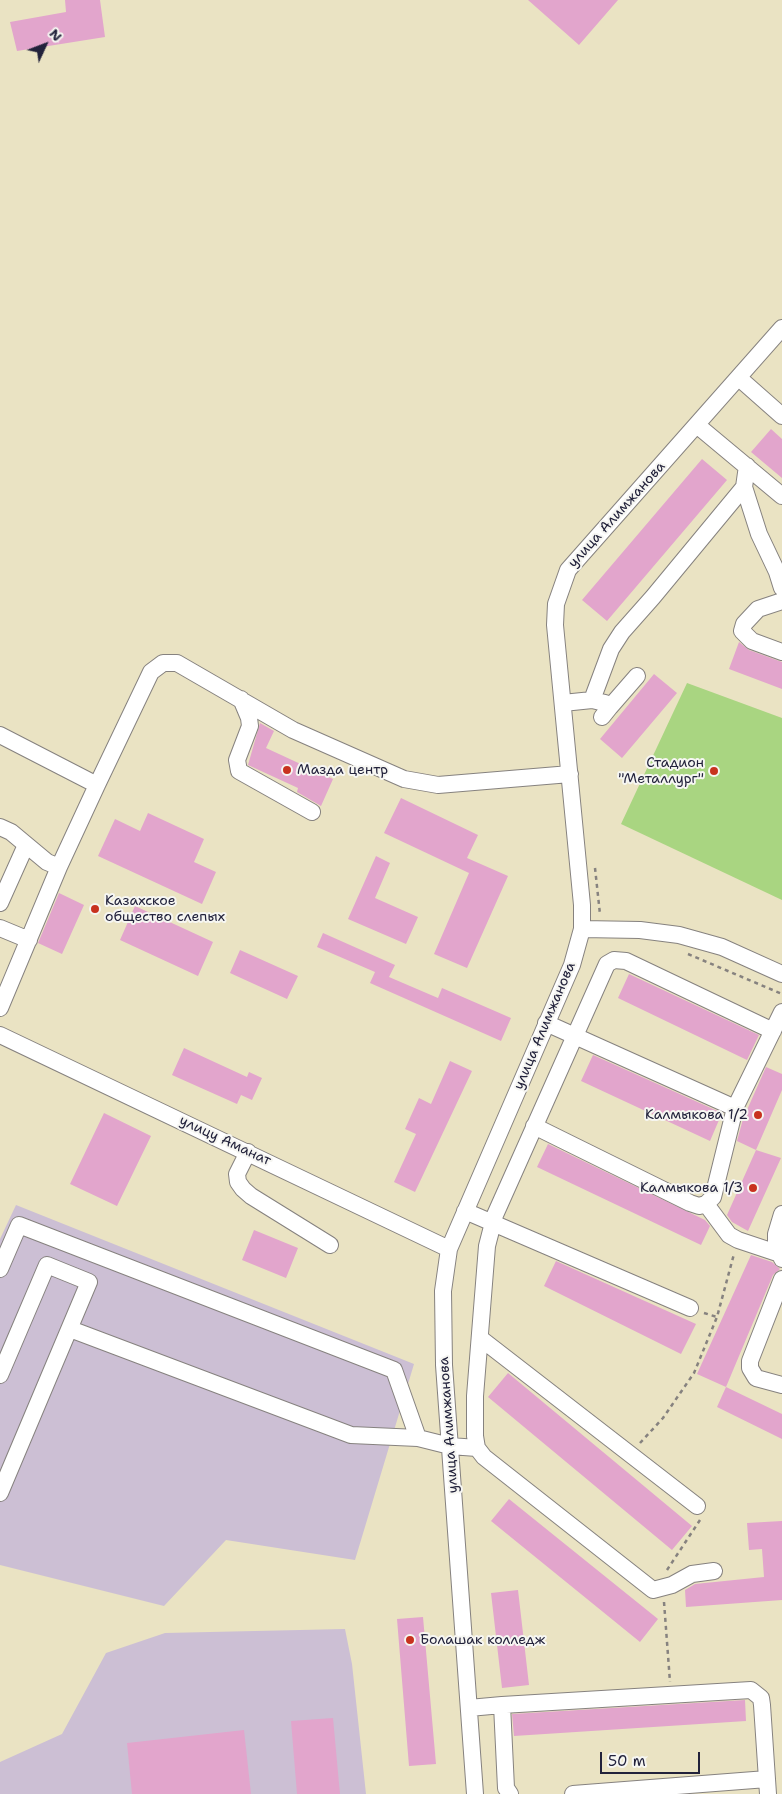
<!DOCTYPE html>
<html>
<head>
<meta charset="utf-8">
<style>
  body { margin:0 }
  #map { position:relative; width:782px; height:1794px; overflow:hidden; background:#eae3c3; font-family:"Shantell Sans",sans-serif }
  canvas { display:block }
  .north { position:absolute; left:20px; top:20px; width:50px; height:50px; -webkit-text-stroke:4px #f6f6f2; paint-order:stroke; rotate:47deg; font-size:14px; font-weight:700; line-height:20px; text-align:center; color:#22223b }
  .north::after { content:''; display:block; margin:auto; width:18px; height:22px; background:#22223b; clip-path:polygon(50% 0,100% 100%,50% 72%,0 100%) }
  .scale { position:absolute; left:600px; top:1752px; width:100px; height:22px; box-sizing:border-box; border:2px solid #22223b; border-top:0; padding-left:6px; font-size:15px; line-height:18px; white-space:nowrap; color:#22223b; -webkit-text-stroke:4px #f6f6f2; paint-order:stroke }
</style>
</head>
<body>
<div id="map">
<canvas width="782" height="1794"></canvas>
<div class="north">N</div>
<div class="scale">50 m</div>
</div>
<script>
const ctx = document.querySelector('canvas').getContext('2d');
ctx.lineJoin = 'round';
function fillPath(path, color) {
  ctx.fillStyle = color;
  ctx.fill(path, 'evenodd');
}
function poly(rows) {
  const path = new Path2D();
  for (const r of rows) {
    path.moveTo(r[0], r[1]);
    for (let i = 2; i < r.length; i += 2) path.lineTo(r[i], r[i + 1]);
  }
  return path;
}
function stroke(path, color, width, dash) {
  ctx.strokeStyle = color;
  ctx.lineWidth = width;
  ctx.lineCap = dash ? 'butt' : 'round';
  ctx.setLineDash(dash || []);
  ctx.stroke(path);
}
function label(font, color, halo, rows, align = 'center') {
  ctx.font = font + ' "Shantell Sans",sans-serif';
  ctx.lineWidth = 4;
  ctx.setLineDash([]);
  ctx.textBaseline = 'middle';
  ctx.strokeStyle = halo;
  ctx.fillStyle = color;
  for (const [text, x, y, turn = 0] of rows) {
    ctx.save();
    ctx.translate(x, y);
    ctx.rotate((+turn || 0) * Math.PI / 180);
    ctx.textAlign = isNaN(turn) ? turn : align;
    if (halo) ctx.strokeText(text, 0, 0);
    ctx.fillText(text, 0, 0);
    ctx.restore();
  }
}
fillPath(poly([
  [16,1205,414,1364,355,1560,226,1540,164,1606,0,1565,0,1239],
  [345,1629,352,1664,366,1794,0,1794,0,1762,62,1734,106,1653,165,1633]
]), '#ccbfd4');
fillPath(poly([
  [687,683,782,718,782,900,621,824]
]), '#a9d581');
fillPath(poly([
  [65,0,100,0,105,37,17,51,10,22,66,12],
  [528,0,618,0,579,45],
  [771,429,782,439,782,478,751,452],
  [702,459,727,480,607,621,582,600],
  [739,642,749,650,782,662,782,689,729,669],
  [654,674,677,693,622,758,600,739],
  [260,723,274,731,266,748,333,779,321,806,297,792,298,788,248,765],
  [401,798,478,835,467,858,508,876,467,968,434,954,469,873,384,833],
  [148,813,204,839,194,862,216,872,202,904,98,856,115,819,140,831],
  [376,856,390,863,375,898,418,917,406,944,348,919],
  [59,893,84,905,62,954,38,943],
  [135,906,213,942,198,976,120,940],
  [323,933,395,965,389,977,438,998,442,988,511,1018,501,1041,370,983,375,972,317,947],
  [240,950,298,976,287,999,230,973],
  [629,974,759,1035,747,1060,618,998],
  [184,1048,247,1077,249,1072,262,1078,252,1100,241,1095,237,1104,172,1075],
  [593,1055,722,1113,710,1141,581,1081],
  [450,1061,472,1071,415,1192,394,1182,416,1134,405,1129,419,1098,431,1104],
  [766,1067,782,1074,782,1090,756,1150,737,1141,743,1119],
  [104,1113,151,1136,117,1206,70,1184],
  [548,1144,705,1220,710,1226,701,1245,537,1167],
  [756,1150,781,1158,748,1231,732,1222,727,1215],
  [254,1230,298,1248,286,1278,242,1260],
  [751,1255,772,1262,780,1269,773,1275,726,1387,697,1374],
  [556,1261,696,1324,681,1354,544,1286],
  [508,1373,692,1526,672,1550,488,1397],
  [726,1387,782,1414,782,1439,717,1407],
  [509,1499,658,1619,640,1642,491,1521],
  [782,1521,782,1600,686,1607,685,1590,695,1584,764,1577,762,1549,749,1550,747,1523],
  [518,1590,529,1685,502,1688,491,1593],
  [423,1617,436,1764,409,1766,397,1619],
  [745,1700,746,1721,514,1736,512,1714],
  [333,1718,340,1794,297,1794,291,1721],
  [244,1730,251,1794,132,1794,127,1743]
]), '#e2a5cc');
const minor = poly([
  [739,378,782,416],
  [698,426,782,496],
  [747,466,744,487,759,534,777,572,782,588],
  [782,601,758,609,744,624,742,631,752,641,782,652],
  [241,699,249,718,250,726,237,760,239,771,312,812],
  [592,700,611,649,622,632,653,597,744,487],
  [563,703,592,700,605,703,610,707,602,717],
  [610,707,637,676],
  [0,735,97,785],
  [0,827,11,832,47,862,59,867],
  [0,903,26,845],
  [0,928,29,940],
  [582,929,640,930,679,935,722,947,782,974],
  [0,1008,59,867,97,785,151,672,163,663,177,663,293,730,404,779,438,785,570,774],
  [546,1023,735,1108],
  [0,1035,449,1249],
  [534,1126,690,1203,699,1206,706,1204,713,1197,735,1108,782,1012],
  [248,1152,237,1174,238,1182,243,1189,251,1196,330,1245],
  [706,1204,729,1235,738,1240,780,1254],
  [465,1211,690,1308],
  [782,1214,776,1234,776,1244,782,1259],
  [0,1269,19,1225,394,1370,418,1438,450,1446,477,1448],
  [782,1279,750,1361,750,1368,756,1378,782,1385],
  [70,1329,351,1435,418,1438],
  [480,1338,697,1506],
  [0,1375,47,1265,89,1282,0,1493],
  [714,1571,692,1574,672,1585,653,1590,484,1457,477,1448,475,1436,475,1396,487,1246,495,1215,607,964,614,960,626,961,773,1031],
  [469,1708,502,1705],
  [475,1794,444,1365,443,1291,449,1249,572,965,582,929,582,905,555,625,556,604,568,570,782,328],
  [510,1794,506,1788,502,1705,751,1690,761,1698,762,1705,768,1794],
  [573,1794,767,1779]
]);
stroke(minor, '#86827f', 18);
stroke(poly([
  [595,868,600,914],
  [688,954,782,994],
  [704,1313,717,1317],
  [640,1443,663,1418,694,1373,717,1317,734,1254],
  [667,1570,700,1520],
  [664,1602,670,1682]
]), '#86827f', 2.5, [4, 4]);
stroke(minor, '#fff', 16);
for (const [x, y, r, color] of [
  [287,770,5,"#c8321e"],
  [714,771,5,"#c8321e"],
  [95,909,5,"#c8321e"],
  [758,1115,5,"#c8321e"],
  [753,1188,5,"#c8321e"],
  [410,1640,5,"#c8321e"]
]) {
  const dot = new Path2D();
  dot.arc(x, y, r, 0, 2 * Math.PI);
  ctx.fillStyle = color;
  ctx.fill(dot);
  stroke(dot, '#f6f6f2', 2);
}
label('14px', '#22223b', '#f6f6f2', [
  ["улица Алимжанова",617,515,-48],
  ["улица Алимжанова",545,1026,-67],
  ["улицу Аманат",225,1141,25],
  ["улица Алимжанова",449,1425,-94]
]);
label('14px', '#22223b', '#f6f6f2', [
  ["Стадион",704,763],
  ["\"Металлург\"",704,779],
  ["Мазда центр",297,770,"left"],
  ["Казахское",105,901,"left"],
  ["общество слепых",105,917,"left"],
  ["Калмыкова 1/2",748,1115],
  ["Калмыкова 1/3",743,1188],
  ["Болашак колледж",420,1640,"left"]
], 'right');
</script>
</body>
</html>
